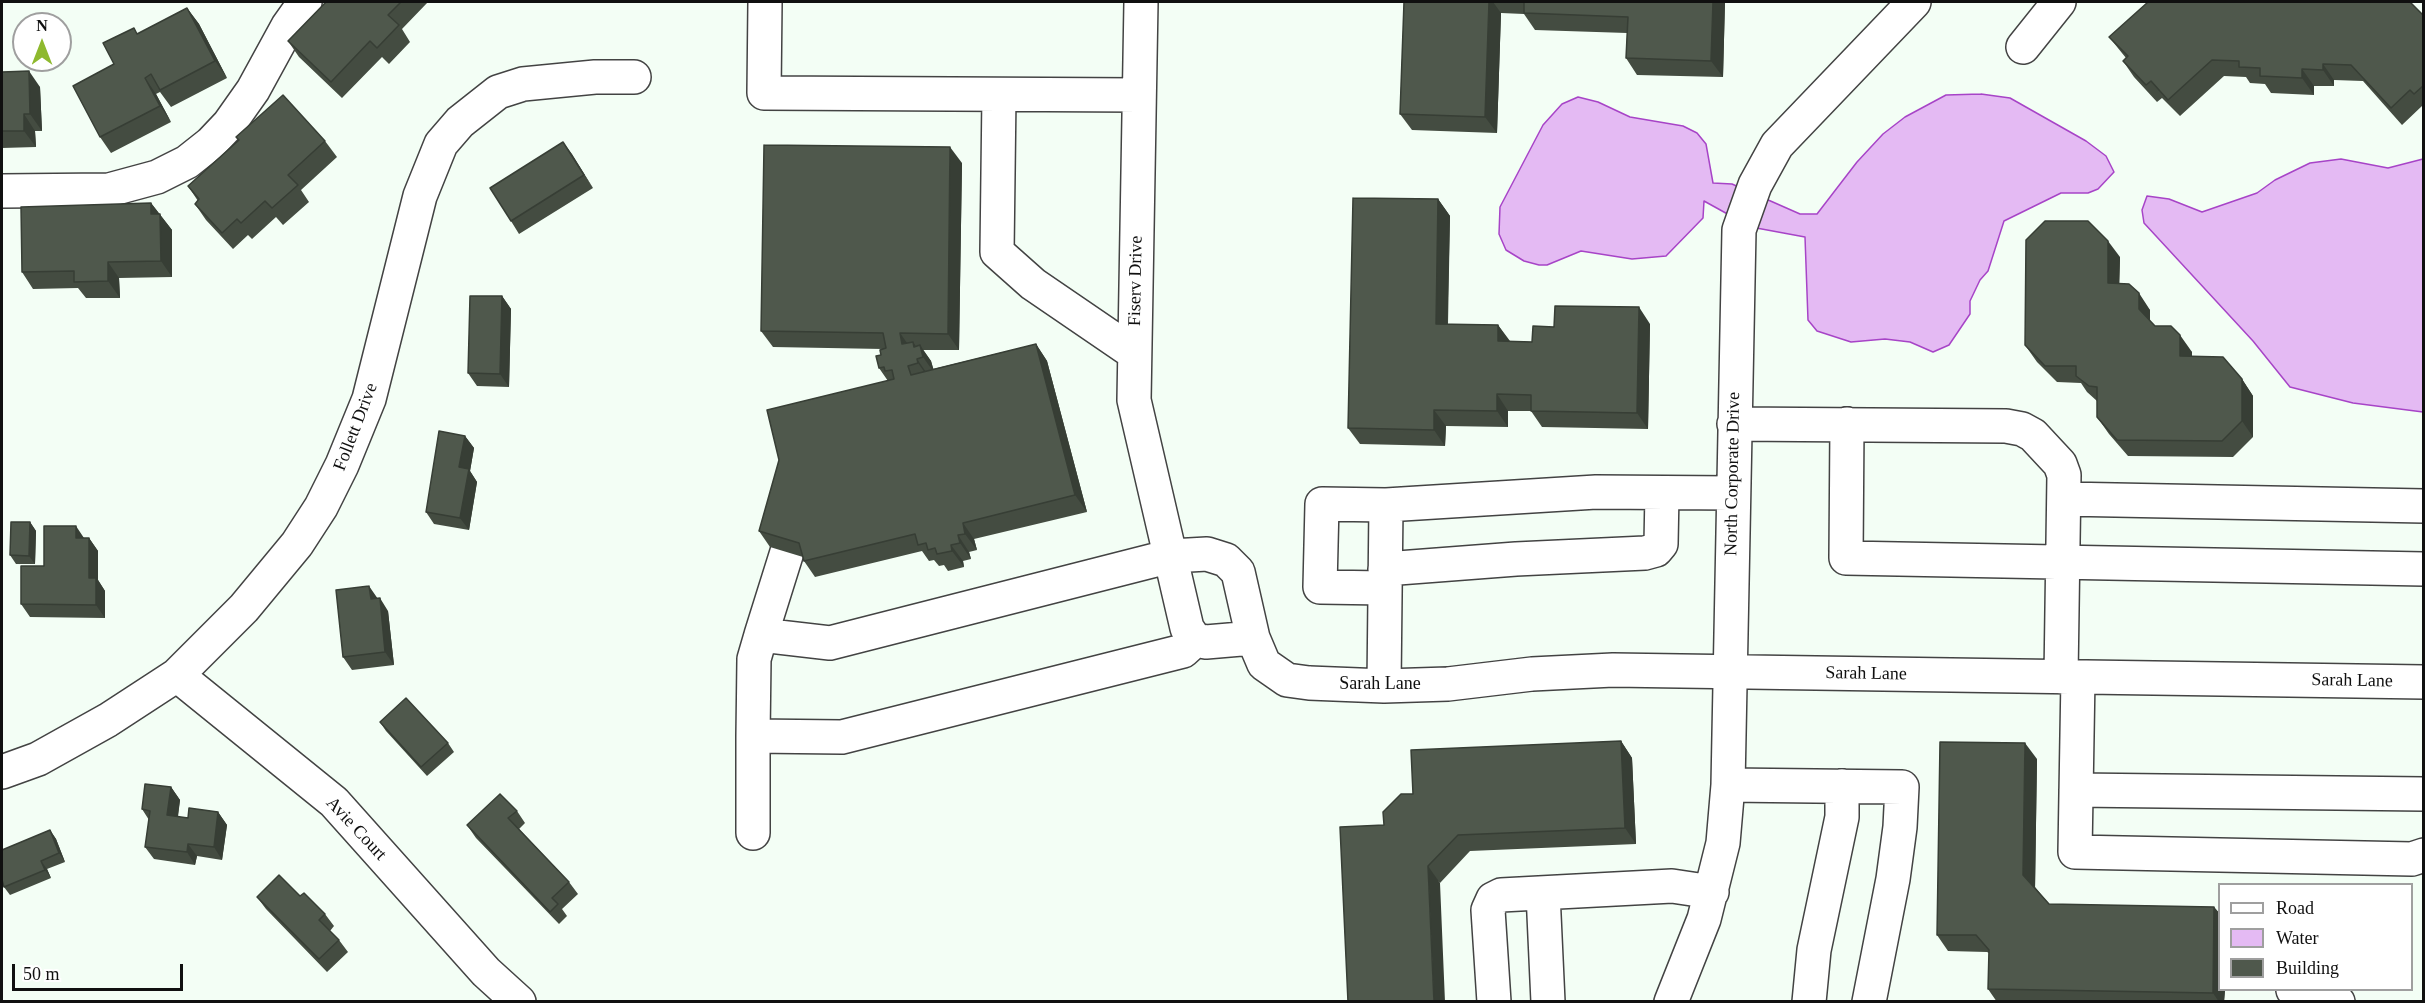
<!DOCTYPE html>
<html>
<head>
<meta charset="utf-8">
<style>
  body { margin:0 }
  #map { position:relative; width:2425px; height:1003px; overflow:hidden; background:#f3fef5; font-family:"Times New Roman",serif }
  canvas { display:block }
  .frame { position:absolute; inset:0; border:3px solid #101010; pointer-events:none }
  .legend { position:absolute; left:2218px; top:883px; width:195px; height:108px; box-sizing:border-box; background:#fff; border:2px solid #9f9f9f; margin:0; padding:8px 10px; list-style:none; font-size:18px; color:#101010 }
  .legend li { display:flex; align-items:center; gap:12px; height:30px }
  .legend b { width:30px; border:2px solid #9f9f9f }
  .north { position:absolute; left:12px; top:12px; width:60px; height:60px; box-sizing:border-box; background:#fff; border:2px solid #9f9f9f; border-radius:50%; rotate:0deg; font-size:16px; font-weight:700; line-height:24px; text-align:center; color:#101010 }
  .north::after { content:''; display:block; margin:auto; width:21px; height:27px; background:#8eb92e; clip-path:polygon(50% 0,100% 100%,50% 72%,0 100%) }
  .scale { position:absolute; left:12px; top:964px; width:171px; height:27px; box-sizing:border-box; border:3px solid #101010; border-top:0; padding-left:8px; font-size:18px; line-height:21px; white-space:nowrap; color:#101010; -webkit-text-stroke:4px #fff; paint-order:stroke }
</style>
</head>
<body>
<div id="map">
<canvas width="2425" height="1003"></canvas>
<div class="frame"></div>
<ul class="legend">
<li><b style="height:8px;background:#fff"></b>Road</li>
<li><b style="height:16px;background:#e4baf3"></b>Water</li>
<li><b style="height:16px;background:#4f584c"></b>Building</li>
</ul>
<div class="north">N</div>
<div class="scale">50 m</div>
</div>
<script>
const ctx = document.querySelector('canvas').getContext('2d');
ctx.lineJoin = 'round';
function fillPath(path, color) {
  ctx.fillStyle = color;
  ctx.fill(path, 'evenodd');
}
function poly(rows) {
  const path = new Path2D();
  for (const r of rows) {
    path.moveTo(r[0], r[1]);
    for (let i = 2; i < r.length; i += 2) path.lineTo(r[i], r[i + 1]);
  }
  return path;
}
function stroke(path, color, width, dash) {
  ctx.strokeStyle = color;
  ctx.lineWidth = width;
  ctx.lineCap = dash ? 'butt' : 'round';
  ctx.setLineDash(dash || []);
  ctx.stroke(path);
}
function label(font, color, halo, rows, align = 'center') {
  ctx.font = font + ' "Times New Roman",serif';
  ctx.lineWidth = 6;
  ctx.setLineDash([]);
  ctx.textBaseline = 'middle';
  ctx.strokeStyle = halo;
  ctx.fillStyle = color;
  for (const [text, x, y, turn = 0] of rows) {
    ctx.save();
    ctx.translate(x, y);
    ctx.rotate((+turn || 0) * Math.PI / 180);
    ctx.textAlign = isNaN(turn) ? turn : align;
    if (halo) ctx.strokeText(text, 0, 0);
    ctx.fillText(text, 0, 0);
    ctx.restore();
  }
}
const water = poly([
  [1981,94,2010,98,2086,141,2106,156,2114,172,2098,189,2088,193,2061,193,2004,221,1988,271,1980,280,1970,301,1970,314,1949,345,1933,352,1910,342,1885,339,1851,342,1817,331,1808,320,1805,237,1751,227,1704,201,1703,218,1666,256,1632,259,1581,251,1547,265,1539,265,1524,261,1506,250,1499,234,1500,207,1543,125,1562,104,1578,97,1598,102,1630,117,1683,126,1697,133,1706,144,1713,183,1732,184,1800,214,1817,214,1857,162,1883,134,1905,117,1946,95,1981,94],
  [2341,159,2388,168,2423,159,2423,412,2353,403,2290,387,2253,341,2144,223,2142,210,2147,196,2169,199,2202,212,2257,193,2275,180,2310,163,2341,159]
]);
fillPath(water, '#e4baf3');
stroke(water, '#a744c7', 1.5);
const minor = poly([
  [765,2,764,93,1139,95],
  [1141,2,1134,400,1187,628,1195,640,1206,642,1253,638],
  [2023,47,2059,2],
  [999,95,997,252,1033,284,1134,353],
  [2,191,109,190,157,177,187,162,211,143,229,124,253,90,288,26,305,2],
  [1734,424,2006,426,2022,429,2033,435,2060,464,2064,475,2061,677],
  [1847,424,1846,558,2424,569],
  [2064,499,2424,506],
  [1385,569,1516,559,1645,553,1656,550,1661,544,1662,493],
  [1385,588,1320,587,1322,504,1386,505,1596,492,1733,493],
  [761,635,787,552],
  [1195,640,1183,651,842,737,753,736,754,659,761,635,830,643,1171,556,1207,554,1226,560,1238,572,1253,638,1264,664,1287,680,1309,683,1384,686,1448,684,1532,674,1613,670,2424,682],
  [177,675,334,802,486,972,519,1002],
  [2078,677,2075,852,2412,859,2424,855],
  [1384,686,1386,505],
  [2,772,38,759,108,720,177,675,244,608,297,544,321,507,342,465,369,399,420,196,441,144,460,122,498,92,523,84,595,77,634,77],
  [1728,785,1902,787,1900,827,1893,879,1869,1002],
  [2076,790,2424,794],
  [753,833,753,736],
  [1543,893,1548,1002],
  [2293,990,2338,1002],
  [1494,1002,1488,910,1493,899,1501,895,1672,886,1712,892],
  [1671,1002,1704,919,1723,843,1728,785,1739,230,1755,185,1777,145,1914,2],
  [1809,1002,1814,950,1842,817,1842,786]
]);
stroke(minor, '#434343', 36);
stroke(minor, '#fff', 33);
fillPath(poly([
  [326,2,428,2,402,29,410,42,389,64,382,57,342,98,299,57,288,41],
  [1404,2,1725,2,1723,77,1637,75,1626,58,1627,33,1535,30,1524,14,1501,13,1497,133,1412,130,1400,114],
  [187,8,199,24,227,78,171,107,160,92,156,94,171,122,111,153,100,137,114,64,138,34],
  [2424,16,2424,108,2422,106,2402,125,2363,81,2334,80,2334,86,2314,86,2314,95,2271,93,2265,84,2250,83,2246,77,2224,76,2180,116,2162,98,2157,102,2134,77,2123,61,2126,58,2109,37],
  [2,72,40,87,42,131,35,131,36,147,2,148],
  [236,137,325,141,337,157,301,190,309,202,283,225,276,217,252,239,248,235,233,249,206,220,195,204,198,201,188,186,239,141],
  [563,142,593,188,519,234,511,221],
  [962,163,959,350,923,350,931,361,933,369,1036,344,1047,361,1087,512,974,539,977,550,969,552,971,559,963,561,964,567,948,571,944,565,939,566,934,560,929,561,922,551,815,577,804,561,803,557,770,547,759,531,888,381,879,368,883,349,773,347,761,331],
  [1438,199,1450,216,1448,324,1498,325,1509,341,1532,342,1554,327,1650,324,1648,429,1542,427,1531,411,1508,411,1508,427,1446,426,1445,446,1360,444,1348,428],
  [151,203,172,230,172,277,119,278,120,298,86,298,78,288,33,289,22,272],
  [2120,257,2119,283,2150,310,2150,321,2155,326,2192,352,2192,357,2242,379,2253,396,2253,437,2233,457,2128,456,2109,434,2097,417,2097,401,2087,392,2081,383,2057,382,2037,362,2025,345],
  [502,296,511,309,509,387,477,386,468,373],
  [465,436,474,448,470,471,477,482,469,530,434,524,426,512],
  [30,522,36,531,35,564,16,564,10,555],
  [84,538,89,538,98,551,98,580,105,591,105,618,30,617,21,604],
  [388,611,394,665,352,670,343,657],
  [380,722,448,743,454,752,427,776,386,731],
  [1621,741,1632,758,1636,844,1470,851,1440,883,1384,825,1413,794],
  [2037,759,2035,887,2049,904,2214,907,2220,914,2220,990,2225,990,2224,1002,1997,1002,1988,989,1989,953,1987,952,1948,951,1937,935],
  [171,787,180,800,178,817,188,818,218,812,227,825,222,860,197,856,195,865,154,859,145,847,149,820,142,809],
  [517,811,525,823,519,829,569,882,578,894,562,909,567,916,559,924,476,838,467,825],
  [50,830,56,839,65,862,47,869,51,878,10,895,4,887],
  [300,896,325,914,334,926,330,931,339,940,348,952,327,972,266,909,257,897]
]), '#444c41');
fillPath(poly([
  [1489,2,1493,2,1501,13,1497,133,1485,117],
  [1713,2,1725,2,1723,77,1711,61],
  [187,8,199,24,227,78,215,61],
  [2323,64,2334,80,2334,86,2323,70],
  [2302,69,2314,86,2314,95,2302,78],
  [29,71,40,87,42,131,30,114],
  [145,78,156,94,171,122,160,106],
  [24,114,35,131,36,147,24,131],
  [563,142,572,154,593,188,584,175],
  [950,147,962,163,959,350,948,334],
  [1438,199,1450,216,1447,340,1436,324],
  [151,203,172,230,172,277,161,261,151,214],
  [2108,241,2120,257,2119,300,2108,283],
  [108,262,119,278,120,298,108,281],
  [2139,293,2150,310,2150,325,2139,309],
  [502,296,511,309,509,387,500,374],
  [1639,307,1650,324,1648,429,1637,413],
  [1498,325,1510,341,1498,341],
  [900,333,912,350,902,344],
  [2180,335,2192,352,2192,373,2180,356],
  [913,342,923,357,920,345,931,361,935,374,923,357,914,347],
  [1036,344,1047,361,1087,512,1075,495],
  [917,359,928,375,930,380,918,363],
  [2242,379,2253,396,2253,437,2242,421],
  [1497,394,1508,411,1508,427,1497,411],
  [1434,410,1446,426,1445,446,1434,430],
  [465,436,474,448,470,471,477,482,469,530,460,518,459,467],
  [30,522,36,531,35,564,29,556],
  [963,523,974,539,977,550,965,534],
  [76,526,84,538,76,538],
  [958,535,969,552,971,559,960,543],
  [89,538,98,551,98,580,105,591,105,618,96,605,89,578],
  [951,545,963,561,964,567,952,551],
  [369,586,378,599,371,599],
  [380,598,388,611,394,665,385,652],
  [1621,741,1632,758,1636,844,1625,828],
  [2025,743,2037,759,2035,891,2023,875],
  [171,787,180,800,176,828,167,815],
  [218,812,227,825,222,860,214,847],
  [50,830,56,839,65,862,59,853],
  [188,844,197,856,195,865,187,852],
  [41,861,47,869,51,878,45,870],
  [1428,866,1440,883,1445,1002,1434,1002],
  [2214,907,2220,914,2220,990,2225,990,2224,1002,2219,1002,2213,993]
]), '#373e35');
const building = poly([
  [326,2,401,2,388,15,399,25,377,48,370,41,331,82,288,41,326,2],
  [1404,2,1489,2,1485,117,1400,114,1404,2],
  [1524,2,1713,2,1711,61,1626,58,1628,17,1524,13,1524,2],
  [2148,2,2410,2,2424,16,2424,85,2414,94,2410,90,2391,108,2351,65,2323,64,2323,70,2302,69,2302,78,2260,76,2260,68,2239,67,2239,61,2212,60,2168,100,2151,81,2146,85,2123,61,2128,56,2109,37,2148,2],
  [187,8,215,61,160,90,151,74,145,78,160,106,100,137,73,86,114,64,103,43,134,28,137,34,187,8],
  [29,71,30,114,24,114,24,131,2,131,2,72,29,71],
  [283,95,325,141,288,175,298,185,272,208,265,201,241,223,237,219,222,233,195,204,199,199,188,186,239,140,236,137,283,95],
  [563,142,584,175,511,221,490,188,563,142],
  [764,145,950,147,948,334,900,333,902,344,913,342,914,347,920,345,923,357,917,359,918,363,908,366,911,375,1036,344,1075,495,963,523,965,534,958,535,960,543,951,545,952,551,937,554,935,548,928,550,926,543,918,545,915,534,804,561,799,543,759,531,779,460,767,410,894,379,892,370,885,371,884,367,879,368,876,356,881,355,880,350,886,348,883,333,761,331,764,145],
  [1353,198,1438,199,1436,324,1498,325,1498,341,1532,342,1533,326,1554,327,1555,306,1639,307,1637,413,1531,411,1531,395,1497,394,1497,411,1434,410,1434,430,1348,428,1353,198],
  [151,203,151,214,160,214,161,261,108,262,108,281,74,282,74,271,22,272,21,207,151,203],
  [2045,221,2088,221,2108,241,2108,283,2129,284,2139,293,2139,309,2155,326,2171,326,2180,335,2180,356,2223,357,2242,379,2242,421,2222,441,2117,440,2097,417,2097,387,2089,386,2076,376,2076,366,2045,366,2025,345,2026,240,2045,221],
  [470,296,502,296,500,374,468,373,470,296],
  [439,431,465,436,459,467,469,469,460,518,426,512,439,431],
  [11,522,30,522,29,556,10,555,11,522],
  [44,526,76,526,76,538,89,538,89,578,96,578,96,605,21,604,21,566,44,566,44,526],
  [369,586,371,599,380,598,385,652,343,657,336,590,369,586],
  [406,698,448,743,421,767,380,722,406,698],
  [1621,741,1625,828,1458,835,1428,866,1434,1002,1348,1002,1340,827,1384,825,1383,812,1401,794,1413,794,1411,750,1621,741],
  [1940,742,2025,743,2023,875,2049,904,2214,907,2213,993,1988,989,1989,950,1976,935,1937,935,1940,742],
  [145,784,171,787,167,815,188,818,189,808,218,812,214,847,188,844,187,852,145,847,150,811,142,809,145,784],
  [500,794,517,811,508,818,569,882,552,898,558,904,550,912,467,825,500,794],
  [50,830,59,853,41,861,45,870,4,887,2,880,2,850,50,830],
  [279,875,300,896,304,893,325,914,319,920,339,940,319,959,257,897,279,875]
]);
fillPath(building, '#4f584c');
stroke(building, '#373e35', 1.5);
label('18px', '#101010', '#fff', [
  ["Fiserv Drive",1136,281,-89],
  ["Follett Drive",356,427,-69],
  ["North Corporate Drive",1733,474,-89],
  ["Sarah Lane",1866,674,1],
  ["Sarah Lane",2352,681,1],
  ["Sarah Lane",1380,684],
  ["Avie Court",356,829,47]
]);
</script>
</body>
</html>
